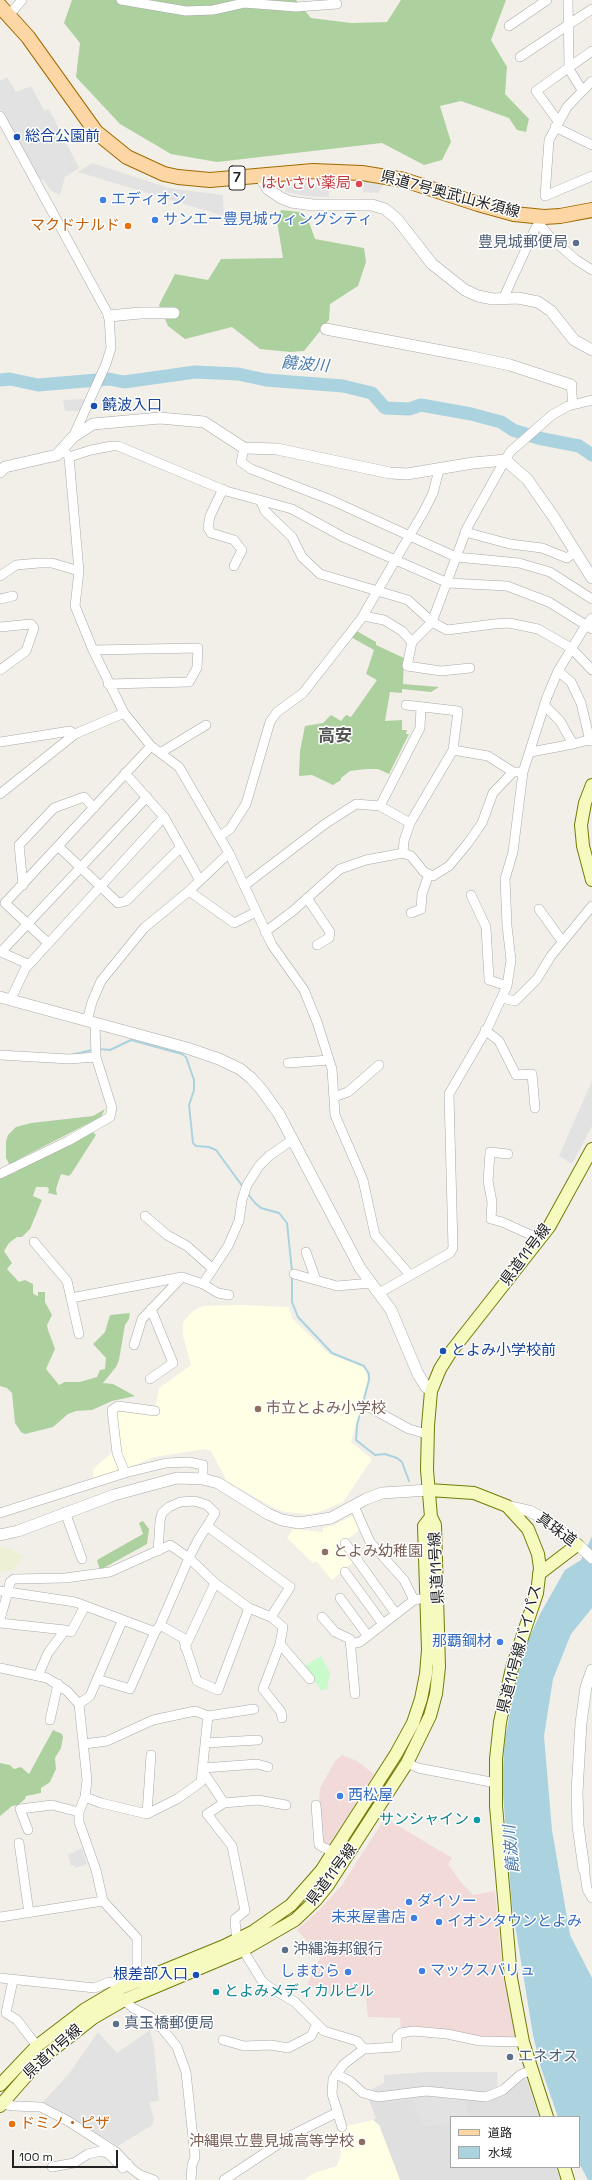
<!DOCTYPE html>
<html>
<head>
<meta charset="utf-8">
<style>
  body { margin:0 }
  #map { position:relative; width:592px; height:2180px; overflow:hidden; background:#f2efe9; font-family:"Space Grotesk","Noto Sans JP",sans-serif }
  canvas { display:block }
  .legend { position:absolute; left:450px; top:2116px; width:130px; height:52px; box-sizing:border-box; background:#fff; border:1px solid #a7a7a7; margin:0; padding:5px 7px; list-style:none; font-size:12px; color:#222 }
  .legend li { display:flex; align-items:center; gap:8px; height:20px }
  .legend b { width:20px; border:1px solid #a7a7a7 }
  .scale { position:absolute; left:12px; top:2150px; width:106px; height:18px; box-sizing:border-box; border:2px solid #222; border-top:0; padding-left:5px; font-size:12px; line-height:14px; white-space:nowrap; color:#222; -webkit-text-stroke:3px #fff; paint-order:stroke }
</style>
</head>
<body>
<div id="map">
<canvas width="592" height="2180"></canvas>
<ul class="legend">
<li><b style="height:5px;background:#fcd6a4"></b>道路</li>
<li><b style="height:11px;background:#aad3df"></b>水域</li>
</ul>
<div class="scale">100 m</div>
</div>
<script>
const ctx = document.querySelector('canvas').getContext('2d');
ctx.lineJoin = 'round';
function fillPath(path, color) {
  ctx.fillStyle = color;
  ctx.fill(path, 'evenodd');
}
function poly(rows) {
  const path = new Path2D();
  for (const r of rows) {
    path.moveTo(r[0], r[1]);
    for (let i = 2; i < r.length; i += 2) path.lineTo(r[i], r[i + 1]);
  }
  return path;
}
function stroke(path, color, width, dash) {
  ctx.strokeStyle = color;
  ctx.lineWidth = width;
  ctx.lineCap = dash ? 'butt' : 'round';
  ctx.setLineDash(dash || []);
  ctx.stroke(path);
}
function label(font, color, halo, rows, align = 'center') {
  ctx.font = font + ' "Space Grotesk","Noto Sans JP",sans-serif';
  ctx.lineWidth = 3;
  ctx.setLineDash([]);
  ctx.textBaseline = 'middle';
  ctx.strokeStyle = halo;
  ctx.fillStyle = color;
  for (const [text, x, y, turn = 0] of rows) {
    ctx.save();
    ctx.translate(x, y);
    ctx.rotate((+turn || 0) * Math.PI / 180);
    ctx.textAlign = isNaN(turn) ? turn : align;
    if (halo) ctx.strokeText(text, 0, 0);
    ctx.fillText(text, 0, 0);
    ctx.restore();
  }
}
fillPath(poly([
  [523,2078,527,2080,539,2117,451,2117,451,2167,556,2167,561,2180,400,2180,379,2125,373,2120,376,2118,368,2098,489,2099]
]), '#e0dfdf');
fillPath(poly([
  [342,1755,357,1761,374,1774,329,1845,323,1843,319,1803,320,1788,335,1761],
  [385,1818,452,1858,448,1864,460,1881,473,1895,495,1891,504,1982,516,2039,495,2038,493,2036,485,2039,401,2029,400,2018,368,2017,366,1999,361,1993,332,1995,307,1985,321,1956,297,1930,319,1910,342,1885]
]), '#f2dad9');
fillPath(poly([
  [240,1305,289,1307,292,1318,297,1323,329,1354,362,1366,366,1371,368,1383,351,1442,372,1459,343,1502,319,1512,308,1514,286,1512,274,1508,227,1481,211,1451,205,1449,154,1457,94,1482,93,1469,119,1447,114,1415,118,1411,154,1414,159,1388,191,1365,183,1336,183,1322,193,1311,203,1306],
  [354,1515,361,1529,341,1544,354,1561,332,1580,316,1561,313,1563,287,1538,293,1529,323,1532,323,1528,334,1525],
  [373,2120,379,2125,400,2180,304,2180,314,2173,337,2166,341,2155,338,2128]
]), '#ffffe5');
fillPath(poly([
  [0,1547,6,1547,24,1556,13,1571,0,1571]
]), '#eef0d5');
fillPath(poly([
  [72,0,296,0,311,18,351,23,387,22,401,0,506,0,491,40,507,67,505,94,529,119,526,132,517,130,509,118,461,101,440,106,451,142,442,160,424,165,382,143,217,162,171,154,120,124,76,77,80,43,64,23],
  [281,210,300,212,309,222,315,239,364,248,366,262,358,286,330,304,329,320,304,351,290,352,260,349,232,327,185,339,168,326,159,305,175,274,208,280,221,259,283,258,277,221],
  [355,630,376,642,376,645,404,658,403,684,439,687,431,692,402,689,402,693,390,692,385,721,402,720,402,730,407,730,406,734,409,734,389,774,378,769,366,769,350,771,341,778,341,780,333,785,312,775,299,776,300,751,305,726,323,723,331,715,341,721,346,715,351,717,377,680,366,674,374,650,349,636],
  [105,1109,101,1117,19,1159,10,1166,6,1158,6,1141,8,1135,16,1127,31,1123,93,1116],
  [93,1132,96,1135,71,1174,69,1176,61,1174,56,1189,57,1195,48,1193,49,1189,47,1187,36,1187,33,1196,42,1200,30,1229,22,1237,17,1237,9,1243,4,1251,12,1263,7,1269,19,1282,25,1280,33,1284,33,1293,35,1295,38,1296,38,1292,45,1292,45,1302,52,1315,47,1325,48,1330,55,1349,46,1369,59,1385,65,1382,80,1382,97,1377,100,1370,105,1369,106,1358,93,1344,105,1332,110,1315,130,1313,129,1319,125,1325,119,1360,116,1367,103,1383,113,1384,135,1396,112,1401,92,1410,76,1411,68,1414,53,1427,25,1434,21,1432,15,1423,12,1393,7,1388,0,1386,0,1178,14,1173,29,1164],
  [143,1521,149,1529,147,1544,100,1570,97,1560,143,1534,139,1523],
  [53,1730,62,1734,63,1737,61,1748,55,1758,56,1769,50,1782,41,1788,41,1793,26,1796,25,1799,18,1805,12,1806,0,1816,0,1763,10,1765,14,1769,21,1767,29,1774]
]), '#add19e');
fillPath(poly([
  [321,1656,330,1673,327,1689,321,1690,305,1666]
]), '#c8facc');
fillPath(poly([
  [7,77,16,92,31,86,44,110,49,109,79,168,65,177,60,195,50,190,44,180,37,179,0,109,0,81],
  [92,163,169,188,223,195,224,216,78,172],
  [364,179,384,183,378,193,363,192],
  [328,183,329,197,307,196,285,192,287,184],
  [86,399,80,411,65,411,63,400],
  [592,1081,592,1126,572,1164,559,1156],
  [82,1848,87,1864,76,1868,74,1865,71,1866,68,1855],
  [150,2030,154,2047,159,2101,149,2102,154,2119,152,2125,118,2146,43,2102,68,2075,98,2032,117,2053],
  [426,2072,497,2072,498,2091,490,2094,376,2095,372,2089,384,2083,384,2075],
  [428,2094,463,2097,470,2116,451,2117,451,2124,424,2126,413,2100,388,2103,384,2098]
]), '#e2e2e2');
fillPath(poly([
  [592,1536,592,1608,571,1634,553,1679,544,1736,552,1830,570,1935,592,1978,592,2180,588,2180,579,2163,579,2117,558,2117,541,2068,533,2035,512,1906,502,1782,505,1738,517,1676,527,1643,540,1614,565,1570,581,1560]
]), '#aad3df');
stroke(poly([
  [98,1049,110,1050,131,1040,182,1054,186,1057,194,1080,194,1090,189,1105,193,1143,196,1146,209,1147,216,1150,243,1187],
  [71,1055,92,1050],
  [248,1194,255,1203,261,1208,279,1213,287,1223,292,1271],
  [292,1275,292,1302,298,1317,332,1353,364,1366,369,1374,369,1380,357,1425,356,1440,375,1455,385,1454,397,1458,402,1462,409,1481]
]), '#aad3df', 2);
stroke(poly([
  [0,380,10,379,38,385,109,379,124,382,195,372,238,374,266,380,343,386,372,393,385,408,409,409,421,405,471,414,501,422,513,430,538,438,579,446,592,455]
]), '#aad3df', 13);
const minor = poly([
  [121,0,186,11,213,10,244,3,296,7,337,4],
  [568,0,569,69,582,90],
  [9,15,22,0],
  [509,26,547,0],
  [520,57,592,9],
  [592,81,567,107,549,140,545,196,592,176],
  [0,116,109,316,111,348,106,364,73,437],
  [558,121,536,91,592,51],
  [555,127,592,145],
  [542,220,540,225,551,238,575,259,592,270],
  [503,299,536,227,540,225],
  [571,385,573,404],
  [244,448,241,462,251,469,331,500,456,557,519,563,550,572,592,599],
  [63,450,69,457,79,571,75,606,93,650,124,713,151,746,179,767,229,853,272,945,304,990,317,1022,332,1069,335,1115,363,1180,375,1235,410,1275],
  [69,457,91,450,112,446,118,446,226,491,292,509,343,537,448,583,507,586,549,602,592,629],
  [223,489,210,516,208,528,211,533,234,540,242,550,234,566],
  [260,500,265,511,292,537,302,557,320,574,408,600,432,622,447,630,494,624,509,623,538,629,571,648,592,670],
  [465,532,510,544,542,548,567,558,575,552],
  [0,576,16,565,39,563,52,563,79,571],
  [0,599,13,596],
  [363,616,384,620,402,631,412,642],
  [0,627,31,624,34,628,26,651,0,670],
  [93,650,198,648,197,668,189,682,108,684],
  [470,668,441,671,407,666,412,642,432,622,467,528,505,460,511,451,552,415,568,406,592,400],
  [558,671,571,682,581,703,590,741],
  [406,705,458,711,453,750,410,823,380,806,420,728,421,707],
  [0,742,70,731,75,734],
  [573,744,592,739],
  [453,750,488,756,513,772],
  [531,752,573,744,560,721,544,705],
  [160,753,206,725],
  [125,773,164,817,199,879],
  [0,794,75,734,124,713],
  [220,836,230,829,246,804,270,722,277,712,303,693,361,619,424,511,433,493,439,470],
  [59,847,118,903,126,901,181,847],
  [403,853,404,841,410,823],
  [23,885,19,845,54,808,84,797,94,808],
  [245,885,325,824,356,804,380,806],
  [189,891,234,923,256,912],
  [471,895,486,927,489,980,507,986],
  [307,898,330,932,329,938,317,945],
  [539,909,562,941],
  [411,913,421,909,422,894,429,874],
  [265,932,294,910,340,869,366,860,403,853,411,856,424,872,433,876,449,866,468,843,482,823,493,793,513,772,523,772],
  [47,942,5,903,151,746],
  [28,964,1,952,147,797],
  [502,998,515,1001,537,979,551,956,592,906],
  [11,999,25,969,164,817],
  [87,1021,92,1002,101,981,144,928,189,891,229,853],
  [485,1030,499,1041,516,1075,532,1074,535,1108],
  [0,1055,69,1059,96,1057],
  [288,1063,329,1060],
  [334,1097,348,1092,379,1065],
  [508,1154,490,1152,488,1181,492,1202,491,1219,502,1222,540,1239],
  [0,1174,68,1141,110,1117,112,1108,96,1057,95,1024],
  [145,1216,167,1235,187,1246,213,1269],
  [34,1242,67,1281,71,1298,182,1277,203,1284,228,1246,239,1221,242,1200,247,1185,259,1166,269,1156,292,1140],
  [306,1252,316,1280],
  [294,1274,337,1286,371,1283],
  [203,1284,218,1293,229,1295],
  [379,1293,450,1253,453,1248,449,1094,488,1027,507,986,511,960,507,926,505,879,513,852,523,772,547,697,558,671,586,625,592,618],
  [71,1298,79,1334],
  [134,1345,142,1319,182,1277],
  [150,1379,173,1363,151,1309],
  [369,1407,409,1429,427,1434],
  [125,1473,117,1453,112,1410,118,1406,155,1411],
  [354,1506,370,1542,404,1580,414,1600],
  [65,1512,82,1559],
  [0,1513,125,1473,166,1463,189,1462,203,1465,203,1479],
  [345,1543,396,1614],
  [158,1551,160,1521,162,1513,169,1507,180,1502,195,1501,207,1505,215,1513,207,1526],
  [345,1572,383,1624],
  [0,1591,8,1592,75,1602,155,1632,160,1625,189,1558,198,1540,207,1526,290,1587,271,1617,249,1608,215,1583,189,1558,170,1545,110,1572,65,1578,14,1579,10,1582,8,1592,0,1619],
  [340,1598,368,1636],
  [271,1617,283,1627,280,1644,263,1689,281,1712,282,1718],
  [322,1617,335,1632,350,1639,355,1694],
  [0,1623,65,1630],
  [160,1625,183,1638,197,1681,218,1690,249,1608],
  [280,1644,310,1679],
  [351,1644,360,1642,414,1600,419,1599],
  [185,1647,215,1583],
  [0,1668,47,1678,67,1691,79,1704,87,1780,85,1797,79,1812,79,1822,96,1870,103,1901,137,1938,137,1968,143,1984],
  [38,1676,48,1653,65,1630,71,1632,85,1606],
  [97,1679,130,1689,155,1632],
  [79,1704,90,1696,122,1621],
  [50,1720,58,1684],
  [205,1743,258,1740],
  [84,1744,107,1741,153,1720,195,1711,208,1716,254,1709],
  [407,1763,418,1768,496,1783],
  [203,1768,257,1764,268,1767],
  [202,1770,224,1803],
  [85,1797,101,1803,147,1814,177,1799,201,1782,208,1716],
  [286,1805,258,1800,224,1803,207,1814,232,1846,245,1911,235,1919,236,1933,243,1950,262,1981,269,1987,295,2002,324,2031,357,2041,364,2049,344,2064,333,2079,332,2094,342,2127],
  [316,1805,319,1845,333,1852],
  [147,1814,151,1755],
  [28,1830,20,1809,52,1805,79,1812],
  [19,1843,29,1913],
  [584,1869,587,1889,592,1898],
  [0,1917,103,1901],
  [0,1978,95,1988,109,1982,125,1986],
  [13,1980,6,2013,17,2020,37,2046],
  [124,2000,133,2008,151,2017,158,2026,162,2028,177,2047,186,2072,195,2157,192,2165,191,2180],
  [223,2040,244,2046,271,2045,288,2048,311,2036,317,2024],
  [364,2049,397,2047,397,2037,401,2033,413,2031,447,2034,480,2041,523,2042],
  [336,2074,350,2081,363,2093,378,2097,426,2091,486,2097,503,2090,520,2075,531,2070],
  [2,2104,14,2106,41,2107,68,2121,116,2152,132,2169,140,2175,154,2180],
  [52,2167,74,2163,88,2154,101,2151,109,2154,123,2168,128,2164],
  [224,2180,292,2135,338,2112]
]);
const tertiary = poly([
  [260,176,268,189,281,198,291,202,313,205,372,205,385,209,397,219,432,264,465,290,478,296,493,299,518,298,538,302,551,311,574,340,592,350],
  [109,316,140,313,174,313],
  [326,329,468,356,510,365,571,385],
  [0,472,5,467,57,455,73,437,93,424,160,418,204,422,244,448,277,449,390,473,407,474,473,463,505,460,527,479,553,516,592,578],
  [0,997,187,1048,219,1059,240,1069,251,1078,261,1089,279,1114,360,1268,391,1310,418,1374,426,1387,431,1391],
  [507,1506,529,1511,539,1516,573,1540,592,1558],
  [0,1535,18,1531,114,1495,177,1478,203,1479,218,1483,268,1514,282,1520,299,1523,331,1518,366,1499,382,1493,429,1490],
  [584,1869,578,1826,577,1792,581,1723,586,1687,592,1670]
]);
const secondary = poly([
  [592,785,585,803,581,825,583,846,592,880],
  [429,1490,474,1493,507,1506,528,1529,538,1554,540,1568,537,1593,512,1668,500,1722,496,1759,496,1806,511,1978,523,2042,547,2117],
  [539,1574,577,1545],
  [0,2085,37,2046,84,2010,121,1988,224,1946,254,1931,291,1905,321,1871,396,1754,413,1723,421,1699,426,1674,428,1650,424,1526,431,1517],
  [0,2106,41,2059,93,2018,124,2000,243,1950,295,1920,316,1900,328,1885,407,1763,430,1716,436,1694,439,1667,435,1525,431,1517,427,1470,428,1426,431,1391,440,1369,450,1353,549,1227,592,1149],
  [564,2167,568,2180]
]);
const primary = poly([
  [0,6,28,37,96,132,127,157,164,174,178,177,210,180,313,171,362,173,404,180,478,204,514,214,544,217,560,216,592,210]
]);
stroke(minor, '#a9a9a9', 10);
stroke(tertiary, '#a9a9a9', 12);
stroke(secondary, '#707d05', 14);
stroke(primary, '#a06b00', 16);
stroke(minor, '#fff', 9);
stroke(tertiary, '#fff', 11);
stroke(secondary, '#f7fabf', 12);
stroke(primary, '#fcd6a4', 14);
for (const [x, y, r, color] of [
  [17,137,4,"#1a4fb4"],
  [359,184,4,"#e0444e"],
  [103,200,4,"#3f7fe0"],
  [155,220,4,"#3f7fe0"],
  [128,226,4,"#e8710a"],
  [576,243,4,"#5c6f8a"],
  [94,406,4,"#1a4fb4"],
  [443,1351,4,"#1a4fb4"],
  [258,1409,4,"#8d6e63"],
  [325,1552,4,"#8d6e63"],
  [500,1642,4,"#3f7fe0"],
  [340,1796,4,"#3f7fe0"],
  [477,1820,4,"#0f9aa8"],
  [409,1902,4,"#3f7fe0"],
  [414,1918,4,"#3f7fe0"],
  [439,1922,4,"#3f7fe0"],
  [285,1950,4,"#5c6f8a"],
  [422,1971,4,"#3f7fe0"],
  [348,1972,4,"#3f7fe0"],
  [196,1975,4,"#1a4fb4"],
  [216,1992,4,"#0f9aa8"],
  [116,2024,4,"#5c6f8a"],
  [510,2057,4,"#5c6f8a"],
  [12,2124,4,"#e8710a"],
  [362,2142,4,"#8d6e63"]
]) {
  const dot = new Path2D();
  dot.arc(x, y, r, 0, 2 * Math.PI);
  ctx.fillStyle = color;
  ctx.fill(dot);
  stroke(dot, '#fff', 1.5);
}
for (const [x, y, w] of [
  [237,178,16]
]) {
  const box = new Path2D();
  box.roundRect(x - w / 2, y - 12, w, 24, 3);
  ctx.fillStyle = '#fff';
  ctx.fill(box);
  stroke(box, '#222', 1);
}
label('bold 14px', '#222', null, [
  ["7",237,178]
]);
label('15px', '#164399', '#fff', [
  ["総合公園前",25,137],
  ["饒波入口",102,406],
  ["とよみ小学校前",451,1351],
  ["根差部入口",188,1975,"right"]
], 'left');
label('15px', '#be3a42', '#fff', [
  ["はいさい薬局",351,184]
], 'right');
label('15px', '#222', '#fff', [
  ["県道7号奥武山米須線",450,195,15],
  ["県道11号線",526,1255,-53],
  ["真珠道",556,1530,36],
  ["県道11号線",437,1568,-93],
  ["県道11号線バイパス",520,1649,-75],
  ["県道11号線",332,1875,-53],
  ["県道11号線",53,2052,-42]
]);
label('15px', '#366cbe', '#fff', [
  ["エディオン",111,200],
  ["サンエー豊見城ウィングシティ",163,220],
  ["那覇鋼材",492,1642,"right"],
  ["西松屋",348,1796],
  ["ダイソー",417,1902],
  ["未来屋書店",406,1918,"right"],
  ["イオンタウンとよみ",447,1922],
  ["マックスバリュ",430,1971],
  ["しまむら",340,1972,"right"]
], 'left');
label('15px', '#c56008', '#fff', [
  ["マクドナルド",120,226],
  ["ドミノ・ピザ",20,2124,"left"]
], 'right');
label('15px', '#4e5e75', '#fff', [
  ["豊見城郵便局",568,243,"right"],
  ["沖縄海邦銀行",293,1950],
  ["真玉橋郵便局",124,2024],
  ["エネオス",518,2057]
], 'left');
label('15px', '#785e54', '#fff', [
  ["市立とよみ小学校",266,1409],
  ["とよみ幼稚園",333,1552],
  ["沖縄県立豊見城高等学校",354,2142,"right"]
], 'left');
label('15px', '#0d838f', '#fff', [
  ["サンシャイン",469,1820],
  ["とよみメディカルビル",224,1992,"left"]
], 'right');
label('italic 16px', '#4a7aab', '#fff', [
  ["饒波川",305,365,5],
  ["饒波川",512,1849,-95]
]);
label('bold 17px', '#555', '#fff', [
  ["高安",335,736]
]);
</script>
</body>
</html>
